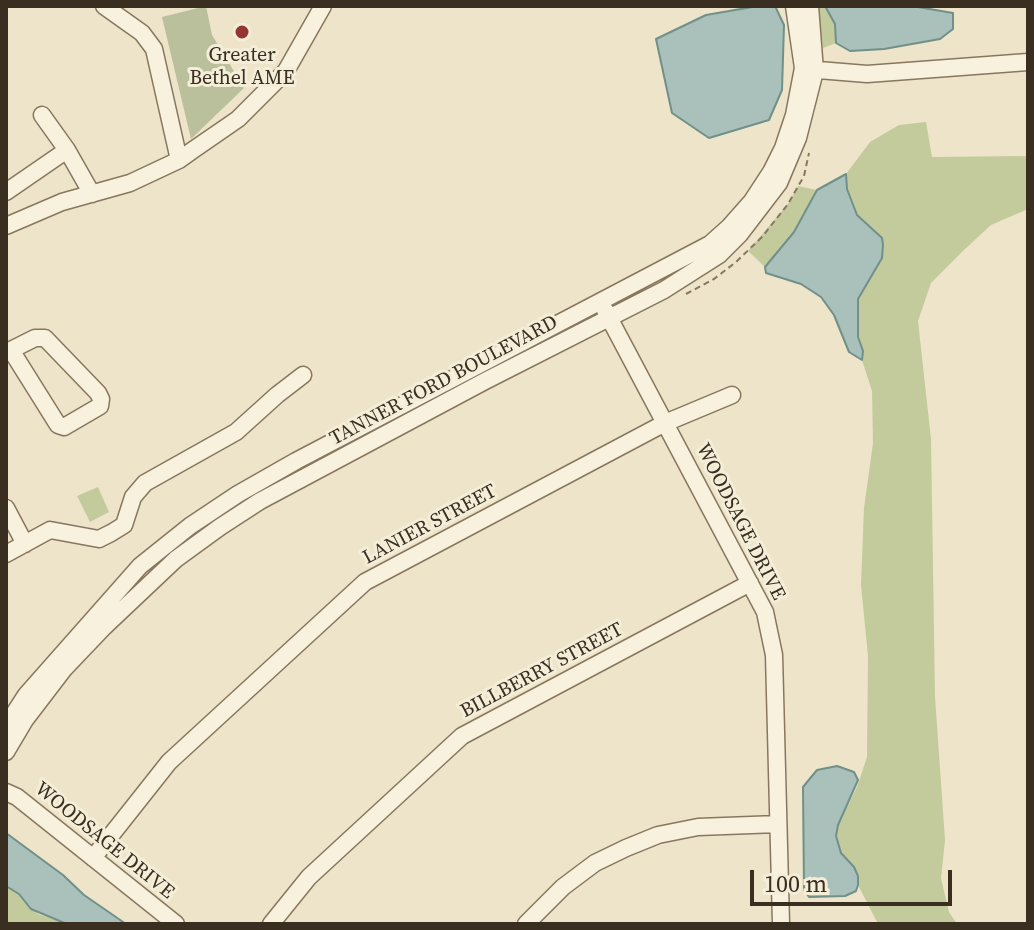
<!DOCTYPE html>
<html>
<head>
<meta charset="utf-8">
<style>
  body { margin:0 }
  #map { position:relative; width:1034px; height:930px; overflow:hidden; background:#ede4c9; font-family:"Source Serif 4",serif }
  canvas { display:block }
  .frame { position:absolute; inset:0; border:8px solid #3a2e21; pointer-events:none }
  .scale { position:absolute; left:750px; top:870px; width:202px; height:36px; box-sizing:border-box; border:4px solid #3a2e21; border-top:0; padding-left:10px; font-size:24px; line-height:28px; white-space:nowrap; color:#3a2e21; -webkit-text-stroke:6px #f4eed9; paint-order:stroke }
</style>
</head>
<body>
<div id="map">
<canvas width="1034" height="930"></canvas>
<div class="frame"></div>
<div class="scale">100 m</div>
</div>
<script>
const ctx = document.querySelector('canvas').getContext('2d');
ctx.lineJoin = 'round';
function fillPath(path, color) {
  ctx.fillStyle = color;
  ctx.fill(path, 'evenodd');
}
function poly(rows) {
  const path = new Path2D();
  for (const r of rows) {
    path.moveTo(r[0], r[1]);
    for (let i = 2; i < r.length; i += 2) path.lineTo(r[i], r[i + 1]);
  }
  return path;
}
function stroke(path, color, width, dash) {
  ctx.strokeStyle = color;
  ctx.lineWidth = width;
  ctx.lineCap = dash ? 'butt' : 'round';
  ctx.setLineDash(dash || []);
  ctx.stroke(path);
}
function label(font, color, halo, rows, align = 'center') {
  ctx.font = font + ' "Source Serif 4",serif';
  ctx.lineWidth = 6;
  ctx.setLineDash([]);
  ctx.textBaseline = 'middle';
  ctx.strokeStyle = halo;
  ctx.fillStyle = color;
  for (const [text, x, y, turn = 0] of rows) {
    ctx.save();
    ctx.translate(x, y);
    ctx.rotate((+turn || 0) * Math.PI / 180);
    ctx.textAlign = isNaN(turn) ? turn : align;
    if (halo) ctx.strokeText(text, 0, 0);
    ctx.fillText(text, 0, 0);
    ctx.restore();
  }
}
fillPath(poly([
  [817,6,825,6,835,24,836,43,823,48],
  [926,122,932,157,1025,156,1028,158,1028,209,991,225,964,250,931,283,918,321,931,439,935,697,945,840,941,878,949,912,957,924,878,924,858,885,858,876,841,853,836,836,838,825,857,787,867,757,868,656,861,585,864,508,873,443,872,391,862,360,863,351,858,337,856,308,858,299,882,258,882,238,857,215,847,189,846,174,870,142,899,125],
  [798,186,817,190,794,232,765,267,748,251,788,204],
  [98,487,109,512,90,522,77,496],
  [6,886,19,894,38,914,67,924,6,924]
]), '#c3cb9d');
fillPath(poly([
  [206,6,212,35,244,88,191,139,162,17]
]), '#bac09c');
const water = poly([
  [758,6,775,6,784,25,782,90,769,120,709,138,672,113,656,39,706,15,758,6],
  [825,6,912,6,953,13,953,29,940,39,884,49,850,51,836,43,835,24,825,6],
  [846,174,847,189,857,215,882,238,883,245,882,258,858,299,858,337,863,351,862,360,849,352,834,315,821,297,801,284,766,273,765,267,794,232,817,190,846,174],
  [837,766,854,772,858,780,838,825,836,836,841,853,854,867,858,876,858,885,856,891,845,896,809,897,804,890,803,787,817,770,837,766],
  [6,833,63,875,84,895,126,924,67,924,31,909,19,894,6,886,6,833]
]);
fillPath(water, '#aac1bb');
stroke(water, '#709089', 2);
const minor = poly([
  [104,6,142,33,154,49,179,160],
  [806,69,867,74,1028,62],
  [42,115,67,150],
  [6,192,67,150,92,194],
  [6,226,62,202,130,183,179,160,193,150,238,119,286,71,323,6],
  [605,310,765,612,774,655,781,924],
  [6,353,11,350,35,338,45,338,98,393,101,399,100,406,64,427,58,425,11,350],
  [6,508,25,544],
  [6,554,50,530,99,539,111,533,124,525,133,497,145,483,236,432,277,395,303,375],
  [6,726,26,695,140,566,190,526,238,494,296,461,710,244,729,227,752,201,771,172,783,148,794,115,803,68,794,6],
  [6,752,25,720,64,669,104,627,176,559,220,527,260,501,485,381,664,290,719,255,740,234,779,183,798,138,815,71,810,6],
  [6,792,17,797,176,924],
  [93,858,169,762,365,582,665,423,732,395],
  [271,924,309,877,462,736,750,583],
  [526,924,563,887,595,863,626,848,658,835,698,827,778,824]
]);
stroke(minor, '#88775f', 19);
stroke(poly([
  [686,294,714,279,736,262,762,237,788,204,804,176,809,153]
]), '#88775f', 2, [6, 4]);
stroke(minor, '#f7f1dd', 16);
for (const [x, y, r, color] of [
  [242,32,8,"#943632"]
]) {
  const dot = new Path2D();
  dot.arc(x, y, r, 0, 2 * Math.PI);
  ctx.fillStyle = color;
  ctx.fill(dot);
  stroke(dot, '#f4eed9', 3);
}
label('20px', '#3a2e21', '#f4eed9', [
  ["Greater",242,56],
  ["Bethel AME",242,79]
]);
label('20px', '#3a2e21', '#f4eed9', [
  ["TANNER FORD BOULEVARD",444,381,-28],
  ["WOODSAGE DRIVE",740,522,63],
  ["LANIER STREET",430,525,-28],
  ["BILLBERRY STREET",542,671,-28],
  ["WOODSAGE DRIVE",104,841,39]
]);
</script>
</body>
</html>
